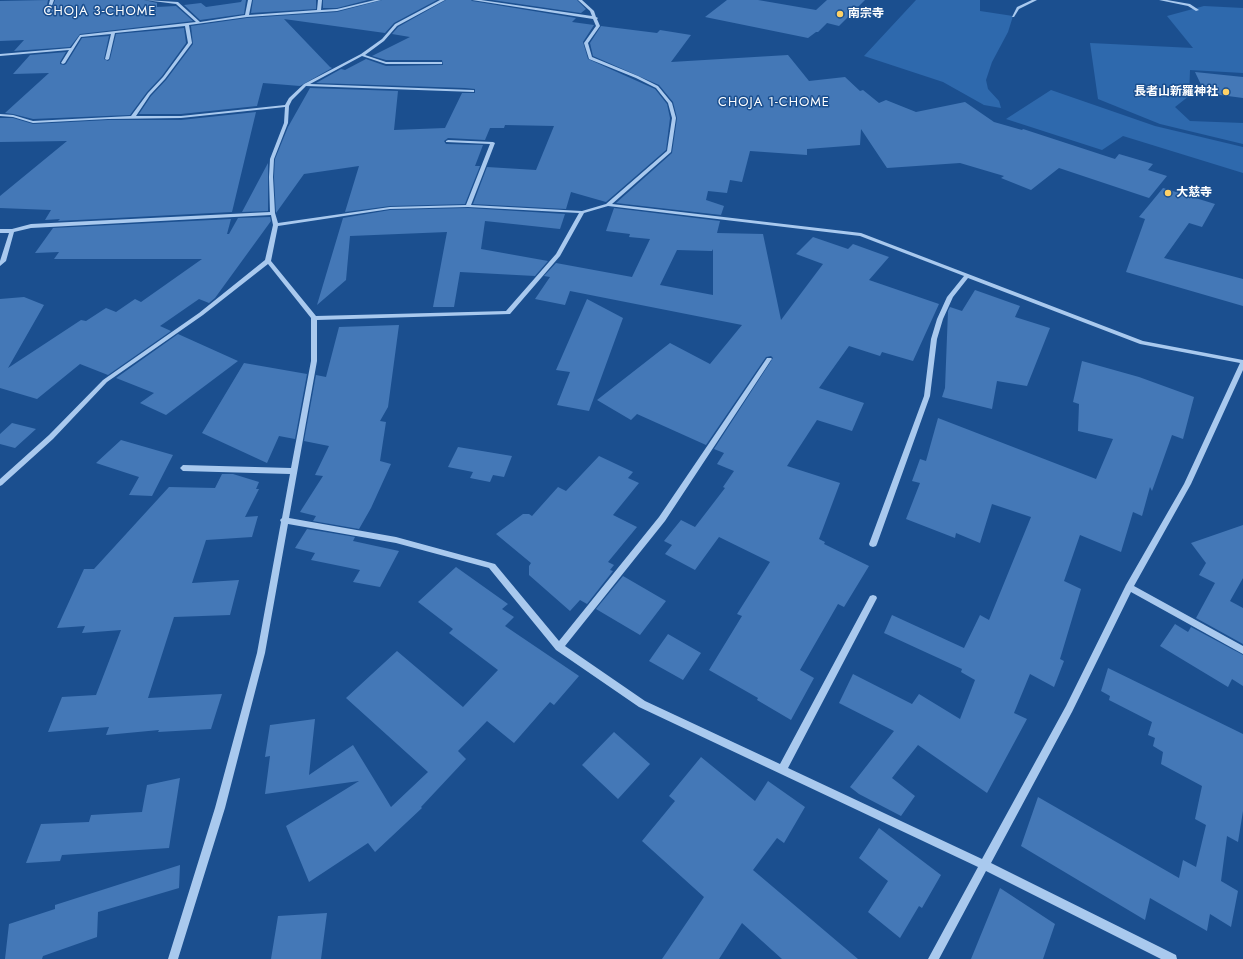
<!DOCTYPE html>
<html>
<head>
<meta charset="utf-8">
<style>
  body { margin:0 }
  canvas { display:block; background:#1b4f8f }
</style>
</head>
<body>
<canvas width="1243" height="959"></canvas>
<script>
const ctx = document.querySelector('canvas').getContext('2d');
ctx.lineJoin = 'round';
function fillPath(path, color) {
  ctx.fillStyle = color;
  ctx.fill(path, 'evenodd');
}
function poly(rows) {
  const path = new Path2D();
  for (const r of rows) {
    path.moveTo(r[0], r[1]);
    for (let i = 2; i < r.length; i += 2) path.lineTo(r[i], r[i + 1]);
  }
  return path;
}
function stroke(path, color, width, dash) {
  ctx.strokeStyle = color;
  ctx.lineWidth = width;
  ctx.lineCap = dash ? 'butt' : 'round';
  ctx.setLineDash(dash || []);
  ctx.stroke(path);
}
function label(font, color, halo, rows, align = 'center') {
  ctx.font = font + ' Jost,"Noto Sans JP",sans-serif';
  ctx.lineWidth = 3;
  ctx.setLineDash([]);
  ctx.textBaseline = 'middle';
  ctx.strokeStyle = halo;
  ctx.fillStyle = color;
  for (const [text, x, y, turn = 0] of rows) {
    ctx.save();
    ctx.translate(x, y);
    ctx.rotate((+turn || 0) * Math.PI / 180);
    ctx.textAlign = isNaN(turn) ? turn : align;
    if (halo) ctx.strokeText(text, 0, 0);
    ctx.fillText(text, 0, 0);
    ctx.restore();
  }
}
fillPath(poly([
  [916,0,980,0,980,11,1013,16,1008,32,992,62,986,80,988,89,999,101,1001,108,984,105,943,82,864,56],
  [1204,6,1243,8,1243,73,1190,70,1189,96,1175,107,1190,121,1243,123,1243,144,1160,124,1098,99,1090,43,1193,48,1167,16],
  [1051,90,1155,126,1243,147,1243,173,1123,136,1102,150,1006,119]
]), '#2e69ad');
fillPath(poly([
  [48,0,45,16,50,14,55,0,144,0,157,3,157,7,176,6,193,21,80,34,70,47,14,51,24,40,0,41,0,1],
  [242,0,246,0,244,14,200,20,184,5,201,3,206,7,241,2],
  [253,0,316,0,316,9,251,13],
  [323,0,368,0,337,8,323,8],
  [382,0,437,0,394,23,385,33,284,19,330,67,332,68,300,86,263,83,257,106,181,114,139,114,151,96,166,80,193,44,191,26,247,18,337,12],
  [446,0,471,0,472,1,576,18,572,22,594,25,583,42,588,59,655,89,667,104,670,118,666,150,606,202,571,192,566,209,473,204,487,167,536,170,554,126,505,125,504,128,490,128,485,140,448,138,444,141,446,144,483,145,475,166,480,166,465,204,390,206,345,212,359,166,304,174,276,213,274,177,275,159,288,127,310,88,398,91,394,130,445,128,462,93,475,93,475,89,465,88,316,83,341,69,345,70,366,59,386,66,443,65,442,60,386,60,372,56,410,37,392,34,398,27],
  [492,0,577,0,586,9,581,13],
  [727,0,758,0,816,10,827,0,865,0,839,26,827,23,818,32,816,32,808,38,705,17],
  [601,26,657,33,660,30,691,35,671,62,788,55,809,81,845,77,860,91,863,90,879,103,886,100,916,112,965,102,994,122,1022,130,1023,129,1115,159,1119,154,1153,164,1148,170,1167,176,1149,198,1059,168,1031,190,1001,178,1004,176,960,163,887,168,861,129,860,145,807,149,807,155,750,151,742,182,730,180,727,193,708,191,706,200,724,206,721,215,616,203,672,153,677,118,673,102,659,85,593,56,590,43],
  [184,28,186,43,162,76,147,92,130,115,33,119,13,114,5,113,49,73,13,74,30,55,66,52,60,62,60,64,64,65,66,64,82,38,109,36,104,59,108,61,110,59,116,34],
  [1195,72,1243,77,1243,98,1205,93],
  [256,112,232,212,58,221,60,219,45,220,51,210,0,208,0,196,67,141,0,142,0,118,13,118,33,124,108,120,181,120],
  [268,163,268,211,242,212],
  [1163,188,1215,204,1202,227,1189,223,1164,258,1243,279,1243,306,1126,272,1145,219,1139,217],
  [468,208,565,214,560,229,485,221,481,249,548,261,535,276,460,272,454,307,433,307,447,232,350,236,346,280,317,305,343,218,390,210],
  [614,208,720,221,717,233,763,234,781,320,823,264,796,254,813,237,848,249,853,244,889,257,869,280,939,304,913,361,882,352,880,356,849,346,819,388,864,403,852,431,817,420,787,466,840,483,819,539,825,542,824,544,869,566,844,607,838,604,800,670,814,678,791,720,757,700,758,698,709,670,742,616,737,614,770,562,719,537,695,570,665,554,672,545,664,541,681,520,695,527,725,488,723,487,734,471,717,464,724,453,714,449,773,358,771,356,766,357,706,445,637,414,631,420,597,400,670,343,710,364,742,325,570,291,565,305,535,299,550,277,544,276,556,263,632,277,650,239,629,237,630,234,606,231],
  [713,249,713,295,660,285,677,250,712,251],
  [270,217,271,221,215,298,209,303,199,299,160,326,171,331,108,375,80,364,37,399,0,388,0,299,24,297,44,305,8,368,81,320,86,321,106,308,116,312,135,299,141,302,202,259,54,259,59,252,35,253,53,228,231,219,227,234,229,234,238,218],
  [975,290,1020,306,1015,317,1050,328,1027,386,997,381,992,409,942,397,945,388,948,311,950,307,962,311],
  [587,299,623,318,589,411,557,405,570,372,556,370],
  [399,325,388,407,380,421,386,422,380,461,391,464,371,508,359,529,313,521,316,516,300,512,323,476,315,475,329,446,304,441,316,375,326,377,339,327],
  [178,334,238,361,166,415,140,403,154,393,116,378],
  [1082,361,1139,377,1194,397,1183,439,1172,435,1152,491,1150,487,1142,516,1133,512,1121,552,1080,535,1064,581,1081,589,1060,659,1064,661,1054,687,1030,674,1014,713,1027,719,987,793,918,745,892,778,915,796,901,816,859,794,850,787,894,731,839,703,853,674,912,704,919,694,960,719,975,680,961,672,962,669,884,633,892,615,964,648,980,615,989,620,1031,517,992,504,980,543,956,533,955,538,906,519,920,483,912,481,920,459,926,461,938,418,1096,479,1113,439,1078,431,1079,404,1073,402],
  [244,363,307,374,295,439,279,436,267,463,202,433],
  [12,423,36,429,15,448,0,444,0,434],
  [121,440,173,455,152,496,129,495,139,477,96,463],
  [458,447,512,456,504,477,493,475,490,482,470,478,473,472,448,467],
  [599,456,633,472,628,478,639,483,613,515,637,527,608,562,614,565,610,570,613,571,587,604,580,600,570,611,529,575,529,566,531,563,496,534,523,514,529,514,532,516,558,487,566,491],
  [222,474,233,474,259,482,256,489,259,489,245,517,258,516,252,537,206,540,192,583,239,580,230,615,174,617,148,698,222,694,211,729,158,732,159,730,106,735,109,727,48,732,62,697,96,695,121,630,82,633,85,626,57,628,84,569,94,569,169,487,215,488],
  [1243,525,1243,578,1230,601,1243,608,1243,644,1196,618,1215,583,1199,575,1206,563,1191,543],
  [307,529,355,537,353,541,399,551,380,587,353,582,360,570,311,560,315,553,295,548],
  [456,567,508,604,502,609,514,617,505,626,579,676,554,705,550,702,514,743,487,721,458,751,466,759,421,807,422,808,375,852,368,843,309,882,286,826,359,781,265,794,270,756,265,757,270,725,315,719,309,775,353,745,391,807,428,772,346,698,397,651,463,707,498,670,449,633,453,629,418,602],
  [623,576,666,601,640,635,596,609],
  [1175,624,1188,632,1191,627,1243,655,1243,686,1232,679,1228,687,1160,646],
  [668,634,701,653,683,680,649,661],
  [1108,668,1243,734,1243,811,1238,842,1227,836,1221,881,1238,891,1231,927,1210,914,1207,931,1150,898,1145,920,1021,846,1038,797,1179,878,1183,860,1196,867,1206,825,1195,819,1202,786,1161,764,1163,752,1153,746,1155,738,1148,735,1152,722,1109,700,1110,696,1101,691],
  [614,732,650,764,618,799,582,765],
  [701,757,755,801,768,781,805,807,784,843,777,838,753,870,858,959,782,959,742,923,719,959,662,959,704,897,642,841,675,801,669,796],
  [180,778,169,848,62,855,60,861,26,863,41,824,89,822,91,815,142,812,147,785],
  [879,828,941,875,922,908,919,906,900,938,868,912,888,881,859,858],
  [180,865,179,888,98,912,97,937,43,956,42,959,5,959,9,924,55,909,55,905],
  [1000,888,1055,924,1043,959,971,959],
  [327,913,321,959,271,959,278,916]
]), '#4478b7');
fillPath(poly([
  [50,0,54,0,49,14,46,15,50,0],
  [145,0,178,2,200,22,245,15,248,0,252,0,249,15,317,10,318,0,322,0,321,10,337,9,375,0,381,0,337,11,247,17,189,25,192,43,165,79,150,95,136,116,181,116,285,105,289,98,304,84,361,54,382,39,395,24,440,0,445,0,397,26,384,41,365,55,386,62,442,62,442,64,386,64,362,56,310,84,473,90,474,90,474,92,306,86,292,100,289,106,288,123,274,159,273,177,275,213,278,223,390,207,466,205,490,144,446,142,446,141,448,140,493,142,495,143,471,205,582,211,606,204,667,151,672,118,668,103,656,88,636,78,589,59,584,43,596,26,593,19,472,0,481,0,592,16,590,11,578,0,582,0,594,11,596,17,598,18,597,19,600,26,588,43,592,57,638,76,658,86,672,103,676,118,671,152,612,204,861,233,1143,341,1243,360,1243,370,1191,484,1134,586,1243,646,1243,654,1131,592,1072,712,991,863,1176,955,1177,959,1161,959,986,871,939,959,928,959,978,867,639,707,556,650,489,568,396,543,288,524,265,653,225,808,178,959,168,959,215,808,257,653,281,522,280,520,282,518,290,474,183,471,180,468,183,465,291,468,311,361,311,318,268,264,203,315,107,382,53,439,2,485,0,486,0,479,49,435,103,380,199,313,265,260,273,225,271,215,31,228,14,232,6,261,0,266,0,261,9,233,0,233,0,229,12,229,31,224,270,212,269,177,270,159,284,123,285,107,181,118,108,119,33,123,13,117,0,116,0,114,13,115,33,121,131,116,148,93,163,77,188,43,185,26,115,33,109,59,107,60,105,59,111,34,81,37,65,63,63,64,61,63,69,50,0,56,0,54,71,48,80,35,196,22,176,4,145,0],
  [608,206,860,236,964,276,947,297,937,319,931,339,924,396,869,544,870,546,873,547,876,546,877,544,930,396,937,339,943,319,953,297,968,278,1140,344,1240,363,1184,484,1126,585,1066,706,982,859,788,768,876,600,877,598,876,596,873,595,870,596,780,764,645,701,565,646,665,521,771,360,772,359,771,358,767,358,659,517,559,641,495,564,396,537,289,518,317,361,317,320,510,314,560,256,584,213,608,206],
  [468,207,579,213,556,254,506,311,316,316,271,261,278,226,390,209,468,207],
  [1032,0,1037,0,1019,9,1014,17,1012,17,1017,7,1032,0],
  [1159,0,1167,0,1190,4,1199,10,1196,11,1188,6,1159,0]
]), '#a9c9ee');
for (const [x, y, r, color] of [
  [840,14,4,"#ffd166"],
  [1226,92,4,"#ffd166"],
  [1168,193,4,"#ffd166"]
]) {
  const dot = new Path2D();
  dot.arc(x, y, r, 0, 2 * Math.PI);
  ctx.fillStyle = color;
  ctx.fill(dot);
  stroke(dot, '#1b4f8f', 1.5);
}
label('bold 12px', '#fff', '#1b4f8f', [
  ["南宗寺",848,14],
  ["長者山新羅神社",1218,92,"right"],
  ["大慈寺",1176,193]
], 'left');
ctx.letterSpacing = '1px';
label('13px', '#fff', '#1b4f8f', [
  ["CHOJA 3-CHOME",100,12],
  ["CHOJA 1-CHOME",774,103]
]);
ctx.letterSpacing = '0px';
</script>
</body>
</html>
